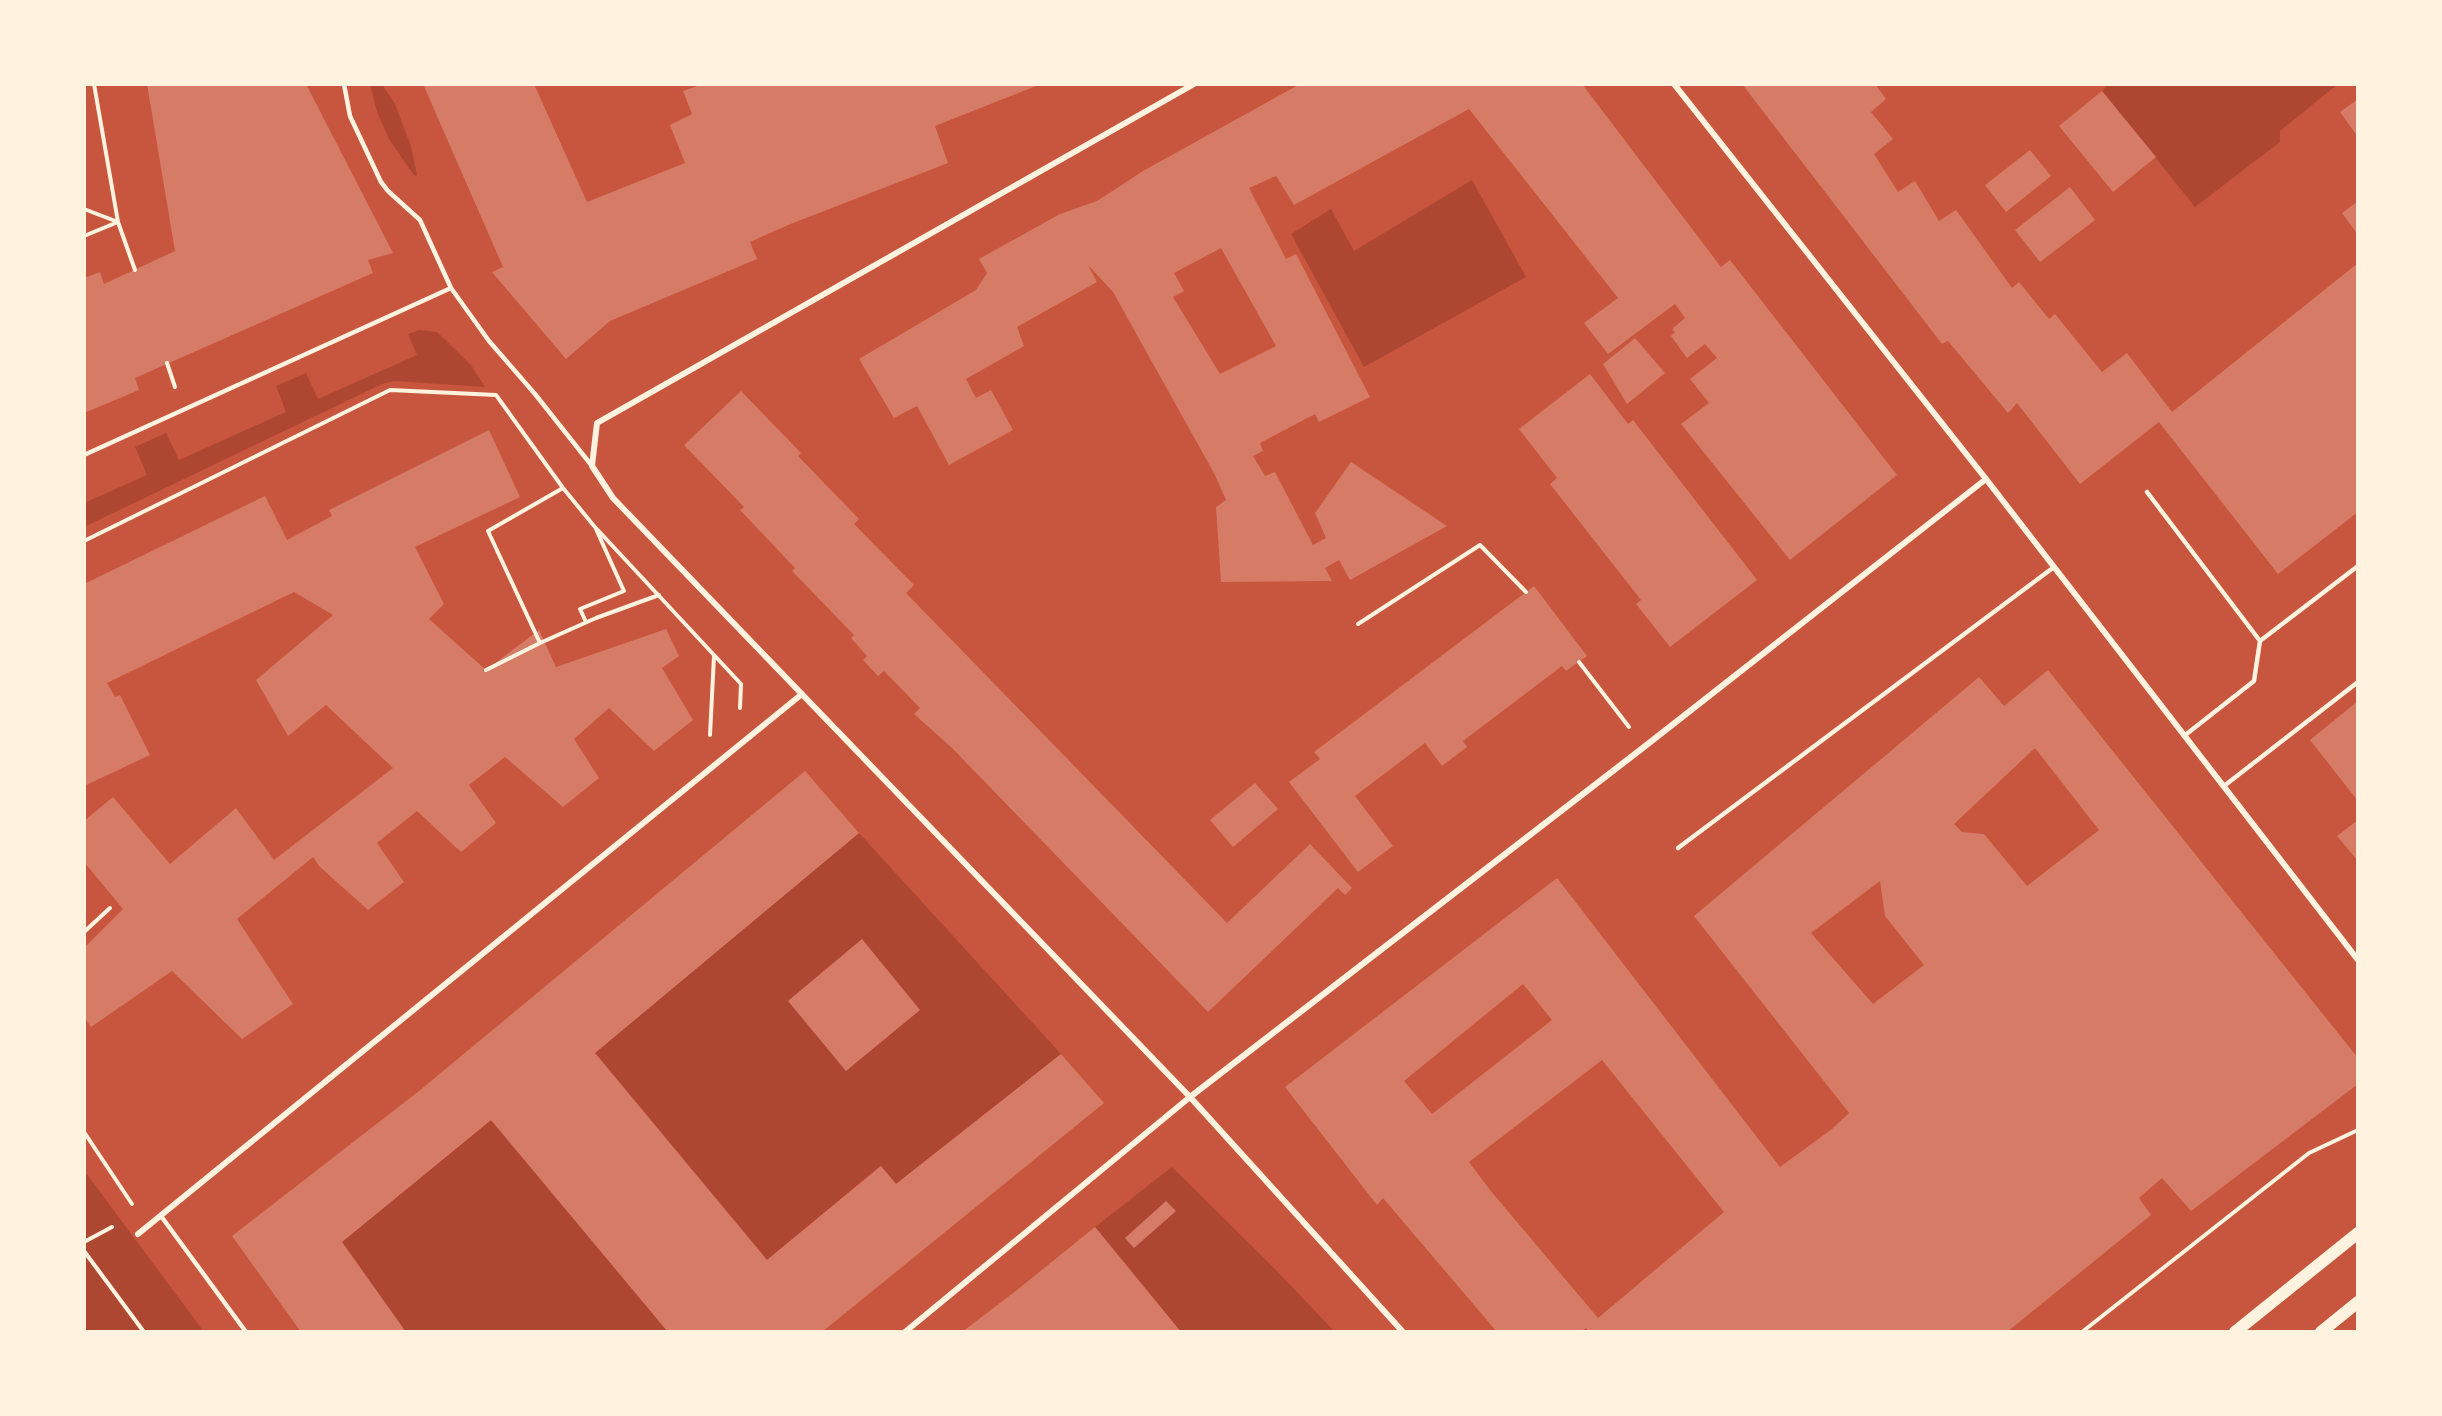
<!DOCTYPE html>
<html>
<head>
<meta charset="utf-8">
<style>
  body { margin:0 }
  #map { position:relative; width:2442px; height:1416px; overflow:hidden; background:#c8553d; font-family:"Libre Baskerville",serif }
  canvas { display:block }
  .frame { position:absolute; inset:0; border:86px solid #fff3e0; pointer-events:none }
</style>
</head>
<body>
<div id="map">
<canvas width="2442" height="1416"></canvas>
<div class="frame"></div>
</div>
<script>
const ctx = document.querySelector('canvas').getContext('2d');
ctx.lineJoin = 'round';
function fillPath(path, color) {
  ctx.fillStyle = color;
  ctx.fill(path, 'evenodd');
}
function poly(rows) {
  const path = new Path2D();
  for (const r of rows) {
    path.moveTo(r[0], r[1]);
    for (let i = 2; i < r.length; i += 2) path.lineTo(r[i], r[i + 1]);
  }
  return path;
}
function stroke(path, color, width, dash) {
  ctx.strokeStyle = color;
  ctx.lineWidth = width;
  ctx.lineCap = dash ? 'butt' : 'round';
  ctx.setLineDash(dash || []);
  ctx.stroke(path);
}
fillPath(poly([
  [370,84,382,84,395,104,411,146,417,175,415,176,406,164,389,139,377,112],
  [2109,84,2338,84,2280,131,2280,142,2195,207,2102,91],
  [1472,180,1526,277,1364,367,1291,234,1331,209,1354,251],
  [419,330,437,332,471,365,485,387,394,381,382,384,84,527,84,503,147,475,135,447,166,433,179,460,286,412,276,386,306,373,318,399,417,355,408,334],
  [859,833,1061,1054,896,1184,880,1166,767,1260,595,1053],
  [491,1120,668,1332,405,1332,342,1242],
  [1172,1167,1273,1267,1335,1332,1181,1332,1095,1227],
  [84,1171,89,1177,204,1332,84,1332]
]), '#ae4732');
fillPath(poly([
  [147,84,306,84,393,253,368,260,373,273,135,378,139,390,84,413,84,278,100,272,104,284,175,251],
  [423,84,534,84,587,202,685,163,670,125,692,114,683,91,703,84,1041,84,935,126,948,163,788,225,750,242,757,259,610,321,566,359,492,272,503,267],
  [1300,84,1582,84,1721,267,1730,260,1897,475,1790,560,1681,424,1709,403,1690,379,1717,358,1705,344,1687,358,1671,336,1675,332,1672,329,1685,318,1675,304,1608,354,1584,323,1618,298,1469,109,1294,205,1276,176,1249,188,1286,259,1296,254,1370,397,1319,422,1315,414,1260,443,1263,451,1253,456,1265,476,1275,472,1313,545,1326,538,1315,513,1351,462,1447,526,1350,580,1339,560,1325,568,1332,581,1221,582,1216,507,1226,500,1215,475,1113,292,1088,265,1097,282,1017,327,1024,346,966,379,976,398,991,390,1013,430,949,465,917,406,894,418,859,359,976,290,987,273,979,259,1060,214,1097,201,1143,171],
  [1221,248,1276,346,1220,374,1173,297,1184,291,1174,273],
  [1742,84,1875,84,1886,99,1871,112,1893,139,1874,154,1898,192,1915,181,1939,221,1956,210,2012,288,2019,282,2049,319,2055,314,2102,372,2127,353,2172,412,2358,263,2358,512,2278,574,2159,422,2080,484,2017,403,2008,413,1948,341,1942,344],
  [2102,91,2156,157,2113,192,2059,126],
  [2358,99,2358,137,2340,112],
  [2030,150,2051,176,2006,212,1985,185],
  [2070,187,2095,220,2040,262,2015,230],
  [2358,201,2358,235,2342,213],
  [1635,338,1665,373,1627,404,1603,364],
  [1590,374,1628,424,1633,420,1757,580,1670,647,1636,604,1641,600,1550,484,1557,478,1519,429],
  [741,391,801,453,798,456,859,519,854,524,914,585,906,593,1227,923,1310,844,1352,888,1345,895,1338,888,1208,1012,952,748,914,714,920,708,884,671,878,676,863,660,867,656,851,638,854,635,792,571,795,568,740,510,744,507,684,445],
  [489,430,520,497,415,547,444,604,429,619,486,670,539,630,556,667,666,629,679,656,662,668,693,720,654,751,609,708,574,739,599,778,563,807,505,757,469,785,496,823,461,852,417,811,377,843,404,882,368,910,319,866,313,857,237,919,293,1004,242,1039,172,971,91,1027,84,1017,84,948,123,909,84,862,84,821,113,797,170,864,236,808,274,860,393,768,326,705,288,736,256,680,333,615,294,592,107,683,115,697,120,695,150,755,84,786,84,584,265,496,287,540,332,516,329,510],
  [1534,586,1587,656,1566,671,1562,666,1463,741,1467,747,1442,766,1425,743,1355,796,1393,846,1358,872,1289,782,1320,759,1314,752],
  [2048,670,2358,1058,2358,1084,2191,1211,2162,1178,2139,1198,2151,1215,2007,1332,1589,1332,1586,1328,1581,1332,1497,1332,1383,1198,1377,1205,1285,1087,1557,878,1780,1167,1832,1129,1849,1113,1694,916,1979,677,2004,706],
  [2035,748,2099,830,2027,886,1984,834,1962,832,1954,824],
  [1880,881,1885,916,1924,965,1873,1004,1811,933],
  [1523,984,1552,1020,1432,1114,1404,1081],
  [1602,1060,1724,1212,1598,1318,1490,1190,1469,1162],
  [2358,701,2358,801,2310,740],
  [805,771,859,833,595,1053,767,1260,881,1166,896,1184,1061,1054,1104,1103,822,1332,668,1332,491,1120,342,1242,406,1332,301,1332,232,1236,419,1091],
  [1255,783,1278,809,1233,847,1210,820],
  [2358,820,2358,861,2337,836],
  [862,939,920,1010,846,1071,788,1001],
  [1166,1201,1176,1211,1134,1248,1125,1238],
  [1095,1227,1181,1332,962,1332,1017,1290]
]), '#d67c66');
stroke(poly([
  [94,84,118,222,135,270],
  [84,209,118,222,84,236],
  [167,363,175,387],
  [84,541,390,390,496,395,563,488,594,526,741,684,740,708],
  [586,622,580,609,624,591,596,529],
  [1358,624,1480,545,1526,592],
  [540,643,596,618,659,595],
  [1579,662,1629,727],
  [486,670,540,643,488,531,563,488],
  [710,735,714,656],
  [84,932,110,908],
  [84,1132,132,1204],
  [84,1242,112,1227],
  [84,1251,144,1332],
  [2082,1332,2309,1153,2358,1130]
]), '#fff3e0', 4);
stroke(poly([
  [344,84,350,116,381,182,388,191,420,220,451,288],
  [84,455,451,288,489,341,535,394,592,466],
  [2147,492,2260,641,2254,681,2184,736],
  [2260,641,2358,566],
  [2224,786,2358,682],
  [1678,848,2054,567],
  [161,1216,246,1332]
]), '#fff3e0', 4.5);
stroke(poly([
  [1194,84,597,423,592,466,613,498,1190,1097,1403,1332],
  [1674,84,1986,479,2358,960],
  [138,1234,802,694],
  [905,1332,1190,1097,1644,747,1986,479]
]), '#fff3e0', 6);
stroke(poly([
  [2235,1332,2358,1233],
  [2321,1332,2358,1302]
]), '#fff3e0', 12);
</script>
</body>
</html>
